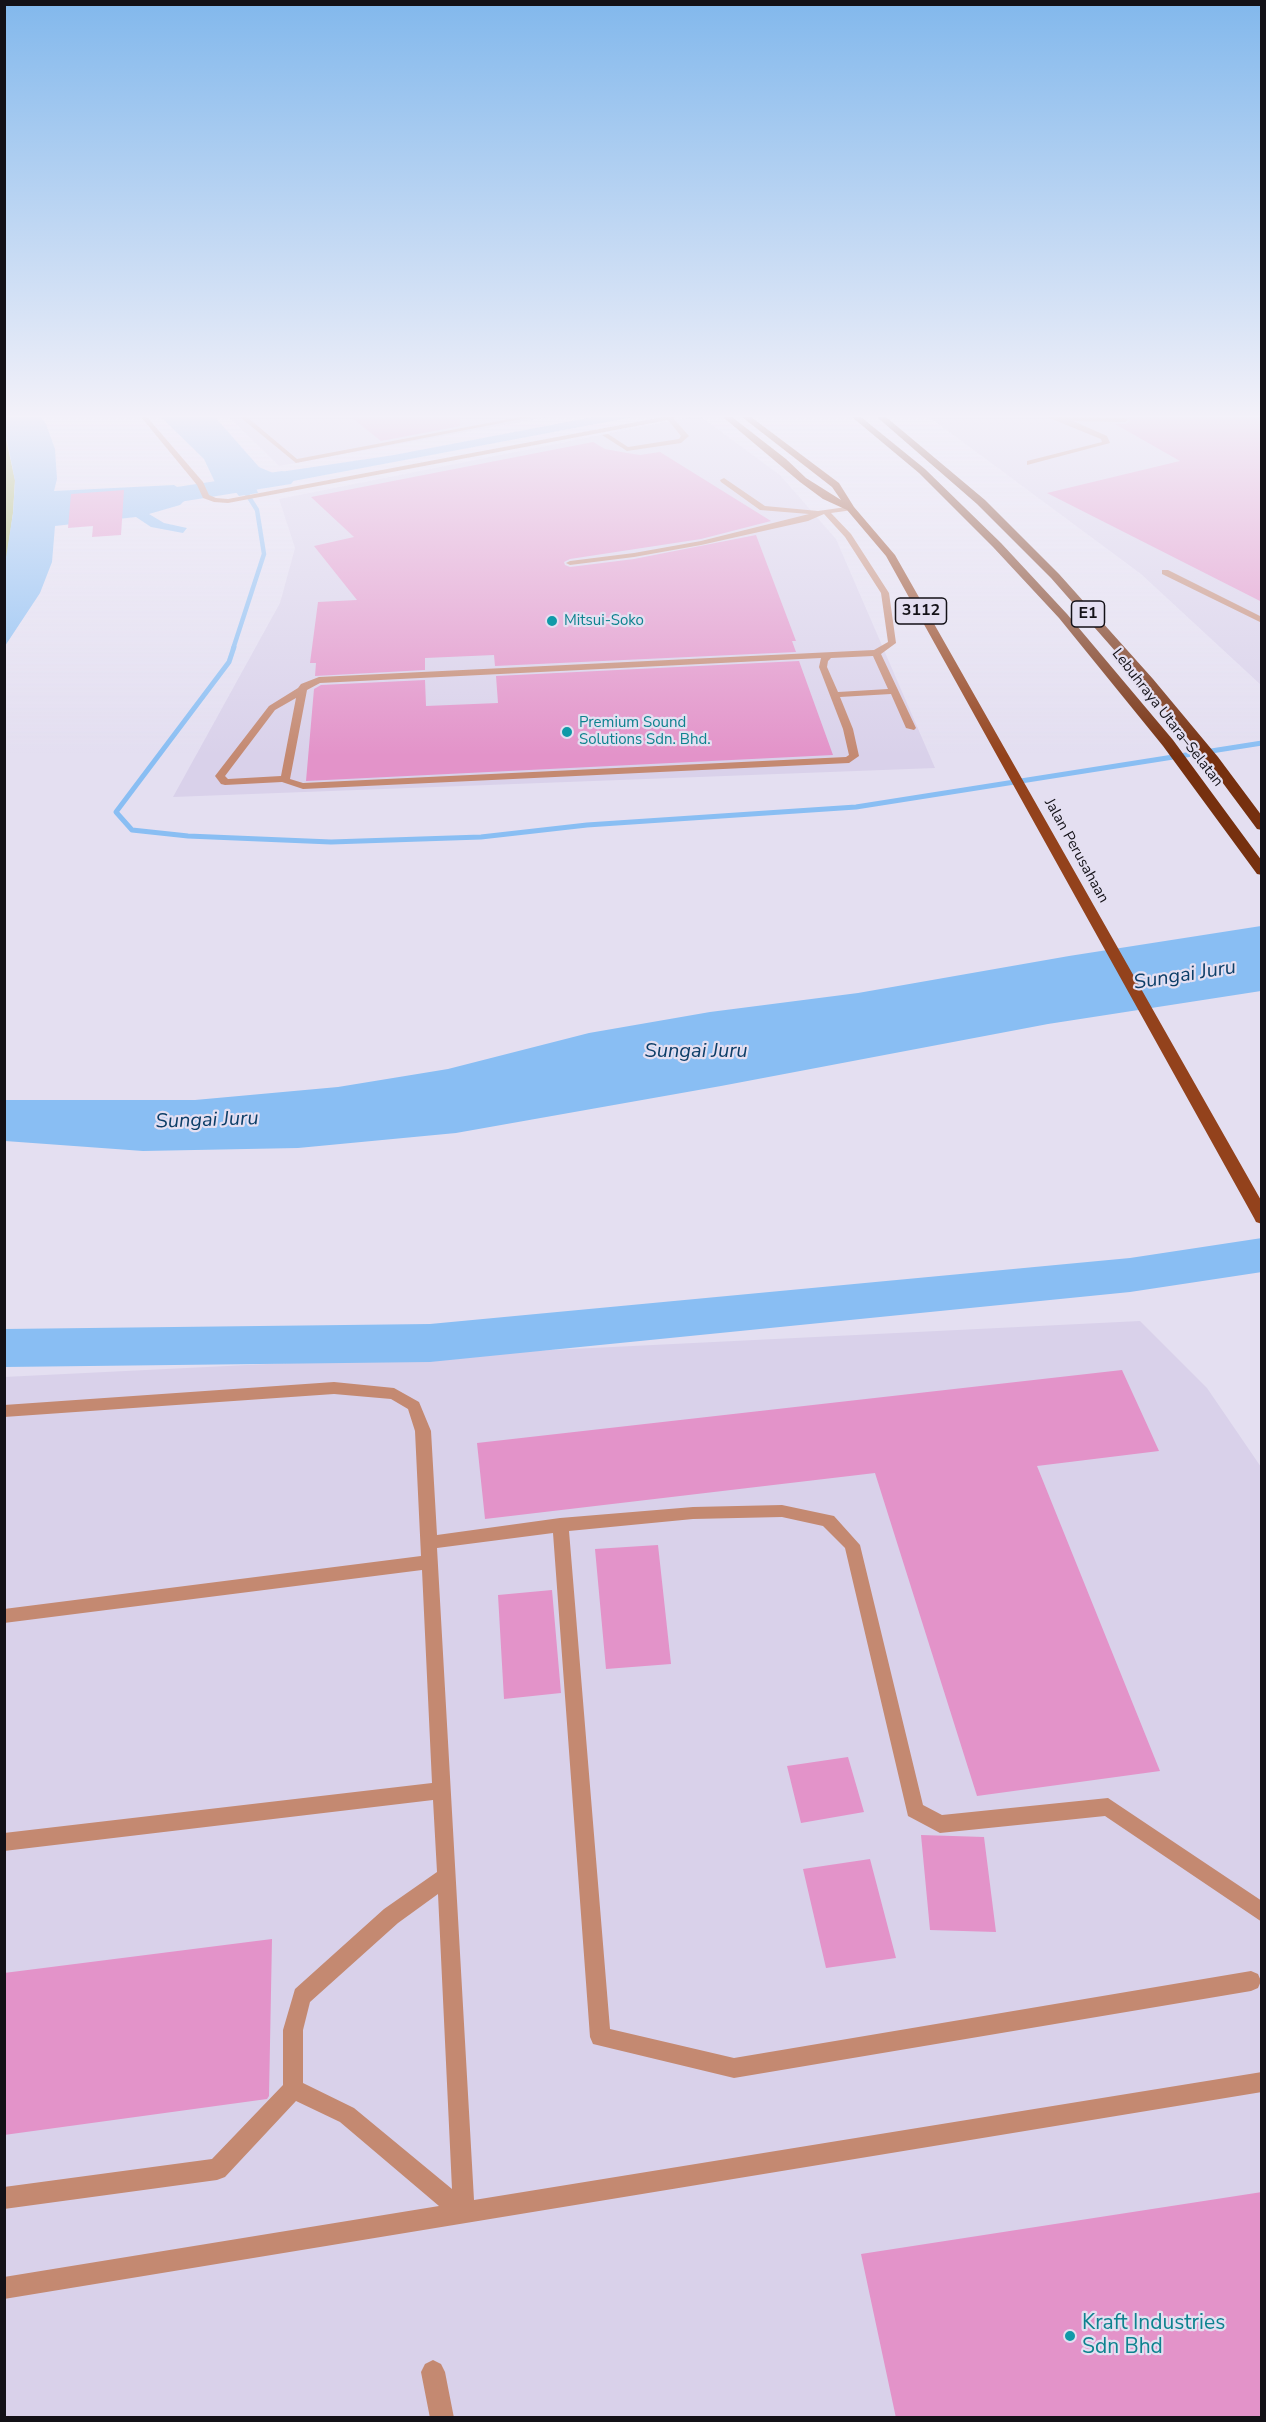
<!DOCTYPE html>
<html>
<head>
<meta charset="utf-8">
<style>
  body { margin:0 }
  #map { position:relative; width:1266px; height:2422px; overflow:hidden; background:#e4dff1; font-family:"Nunito Sans",sans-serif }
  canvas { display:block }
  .frame { position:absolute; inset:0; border:6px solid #131117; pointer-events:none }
</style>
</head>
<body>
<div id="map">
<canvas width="1266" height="2422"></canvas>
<div class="frame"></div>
</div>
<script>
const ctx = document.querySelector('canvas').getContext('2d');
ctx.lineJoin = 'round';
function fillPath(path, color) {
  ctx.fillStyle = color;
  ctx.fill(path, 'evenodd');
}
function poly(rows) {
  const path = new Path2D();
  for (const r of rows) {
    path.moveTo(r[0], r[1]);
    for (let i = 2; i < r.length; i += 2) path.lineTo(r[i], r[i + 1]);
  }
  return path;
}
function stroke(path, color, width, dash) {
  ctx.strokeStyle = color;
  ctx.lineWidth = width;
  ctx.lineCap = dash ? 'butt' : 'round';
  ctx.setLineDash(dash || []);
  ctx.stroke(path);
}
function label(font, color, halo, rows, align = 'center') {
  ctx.font = font + ' "Nunito Sans",sans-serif';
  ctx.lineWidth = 4.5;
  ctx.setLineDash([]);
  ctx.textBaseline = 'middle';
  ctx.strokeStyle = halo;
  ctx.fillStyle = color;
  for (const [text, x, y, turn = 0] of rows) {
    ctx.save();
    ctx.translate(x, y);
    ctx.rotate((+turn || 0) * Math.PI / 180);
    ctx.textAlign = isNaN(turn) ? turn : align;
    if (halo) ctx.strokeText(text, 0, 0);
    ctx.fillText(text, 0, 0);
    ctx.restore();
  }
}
fillPath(poly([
  [229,417,548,417,279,466],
  [691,417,701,417,780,475,836,539,935,768,173,797,280,603,295,548,279,499],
  [929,417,1261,417,1261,685,1141,574],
  [1140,1321,1207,1388,1261,1467,1261,2417,5,2417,4,1377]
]), '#d9d1ea');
fillPath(poly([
  [4,430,15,480,13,513,5,570]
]), '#a2b459');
fillPath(poly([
  [5,417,41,417,46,424,55,449,57,479,54,491,174,485,190,495,180,505,149,514,164,523,187,528,183,533,151,527,136,517,55,526,52,562,40,593,5,646,4,570,13,513,15,481,5,430],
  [161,417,215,417,259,467,273,473,394,455,593,417,633,417,256,488,258,493,239,496,235,491,220,493,204,459],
  [1261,926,1261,991,1048,1024,721,1086,456,1133,298,1148,143,1151,5,1141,4,1100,195,1100,338,1087,448,1069,589,1033,710,1012,858,993,1069,956]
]), '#89bef3');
stroke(poly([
  [233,649,264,554,257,510,242,486]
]), '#89bef3', 4.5);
stroke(poly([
  [234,647,229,662,116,812,132,830,188,836,331,842,481,837,587,825,856,807,1262,743]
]), '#89bef3', 5);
fillPath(poly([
  [282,471,291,474,295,479,291,484,124,511,115,509,111,503,115,497,124,495,282,471],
  [1262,1238,1262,1272,1130,1292,430,1362,4,1367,4,1329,430,1324,1130,1258,1262,1238]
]), '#89bef3');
fillPath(poly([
  [351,417,460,417,460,426,381,441],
  [1127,417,1262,417,1262,602,1047,493,1180,461,1115,424,1126,424,1130,421],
  [593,442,605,449,627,453,640,455,660,452,771,521,701,539,570,559,564,562,565,565,570,567,634,559,756,535,796,641,792,641,796,652,495,666,494,655,425,658,425,670,315,676,316,663,310,663,318,602,357,600,314,546,354,537,311,497],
  [124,490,121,535,92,537,93,526,68,528,71,494],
  [799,661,833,755,306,781,314,689,321,685,425,680,426,706,498,703,496,676],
  [1122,1370,1159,1451,1037,1466,1160,1771,977,1796,875,1473,485,1519,477,1443],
  [658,1545,671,1664,606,1669,595,1549],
  [552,1590,561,1693,504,1699,498,1595],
  [848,1757,864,1812,801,1823,787,1766],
  [921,1835,984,1837,996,1932,930,1930],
  [870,1859,896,1958,826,1968,803,1869],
  [272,1939,269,2096,267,2099,4,2135,4,1973],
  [1262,2192,1262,2418,896,2418,861,2254]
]), '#e393c9');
fillPath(poly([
  [141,417,147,417,203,482,209,495,216,498,228,499,663,417,675,417,674,419,689,436,681,443,627,451,602,435,608,434,628,447,679,439,681,436,668,420,228,503,214,502,203,498,197,485,141,417],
  [240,417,247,417,297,459,520,417,532,417,296,463,240,417],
  [1047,417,1125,418,1128,420,1125,422,1073,421,1107,436,1110,443,1027,465,1027,461,1102,442,1101,439,1047,417],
  [724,478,765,506,818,511,853,506,853,510,831,513,851,534,889,593,896,643,881,654,916,728,914,730,906,728,891,694,840,697,853,729,859,756,849,763,303,789,282,782,225,785,221,784,215,776,269,706,298,688,301,684,319,677,874,650,888,642,881,593,845,537,824,514,808,521,701,545,634,557,570,565,566,563,570,561,634,553,701,541,809,514,760,510,721,482,720,480,724,478],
  [873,656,888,689,838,692,827,667,828,661,831,658,873,656],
  [821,658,819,667,843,729,849,755,846,757,303,783,290,779,307,690,320,683,821,658],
  [296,698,281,776,228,779,225,776,275,710,296,698],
  [1162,570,1168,570,1262,617,1262,623,1162,574,1162,570],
  [334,1382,394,1388,419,1402,431,1431,437,1535,560,1518,693,1507,782,1505,834,1516,860,1545,923,1805,942,1815,1108,1798,1262,1901,1262,1922,1105,1816,940,1833,908,1816,845,1548,823,1526,782,1517,693,1519,569,1531,610,2029,734,2058,1251,1971,1258,1974,1261,1981,1258,1988,1251,1991,734,2078,593,2044,590,2037,553,1533,437,1548,474,2200,1262,2072,1262,2092,4,2299,4,2277,439,2206,340,2122,296,2101,225,2177,217,2180,4,2209,4,2187,212,2159,283,2085,283,2030,295,1989,384,1909,437,1872,433,1800,4,1851,4,1833,432,1783,422,1570,4,1623,4,1609,421,1556,415,1431,408,1409,391,1399,334,1394,4,1417,4,1405,334,1382],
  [438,1894,452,2189,354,2108,303,2083,303,2030,310,2002,398,1923,438,1894],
  [433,2360,441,2364,445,2372,454,2418,430,2418,421,2372,425,2364,433,2360]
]), '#c48971');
fillPath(poly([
  [723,417,732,417,786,459,806,478,841,500,832,487,742,417,751,417,839,483,854,507,895,555,1262,1202,1262,1224,1256,1222,1254,1218,886,556,847,510,823,499,800,482,723,417]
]), '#93421c');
fillPath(poly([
  [852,417,861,417,925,469,1001,543,1067,614,1173,740,1262,861,1262,875,1257,874,1163,746,1059,618,993,547,919,473,852,417],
  [877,417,886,417,985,500,1059,574,1153,679,1218,757,1262,816,1262,830,1257,829,1208,763,1145,685,1051,578,977,504,877,417]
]), '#76300f');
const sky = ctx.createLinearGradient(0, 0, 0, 756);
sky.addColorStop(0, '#82b8ec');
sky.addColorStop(0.55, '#f3f1f9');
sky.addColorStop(1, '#f3f1f900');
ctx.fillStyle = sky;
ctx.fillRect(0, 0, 1266, 756);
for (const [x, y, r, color] of [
  [552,621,6,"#0f9aa8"],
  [567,732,6,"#0f9aa8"],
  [1070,2336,6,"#0f9aa8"]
]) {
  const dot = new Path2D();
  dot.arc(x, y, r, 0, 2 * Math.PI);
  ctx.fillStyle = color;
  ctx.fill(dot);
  stroke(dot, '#e4dff1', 2);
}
label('15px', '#0d838f', '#e4dff1', [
  ["Mitsui-Soko",564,621],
  ["Premium Sound",579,723],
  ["Solutions Sdn. Bhd.",579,740]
], 'left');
label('15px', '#131117', '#e4dff1', [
  ["Lebuhraya Utara–Selatan",1167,718,52],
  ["Jalan Perusahaan",1076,851,61]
]);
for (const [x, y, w] of [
  [921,611,51],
  [1088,614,33]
]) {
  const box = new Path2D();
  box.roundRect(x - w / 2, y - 13, w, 26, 4.5);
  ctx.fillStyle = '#e4dff1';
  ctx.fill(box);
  stroke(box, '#131117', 1.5);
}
label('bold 16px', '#131117', null, [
  ["3112",921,611],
  ["E1",1088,614]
]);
label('italic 20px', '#0c3e68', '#e4dff1', [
  ["Sungai Juru",1185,976,-9],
  ["Sungai Juru",696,1052],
  ["Sungai Juru",207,1121,-2]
]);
label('21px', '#0d838f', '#e4dff1', [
  ["Kraft Industries",1082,2324],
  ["Sdn Bhd",1082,2348]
], 'left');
</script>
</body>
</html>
